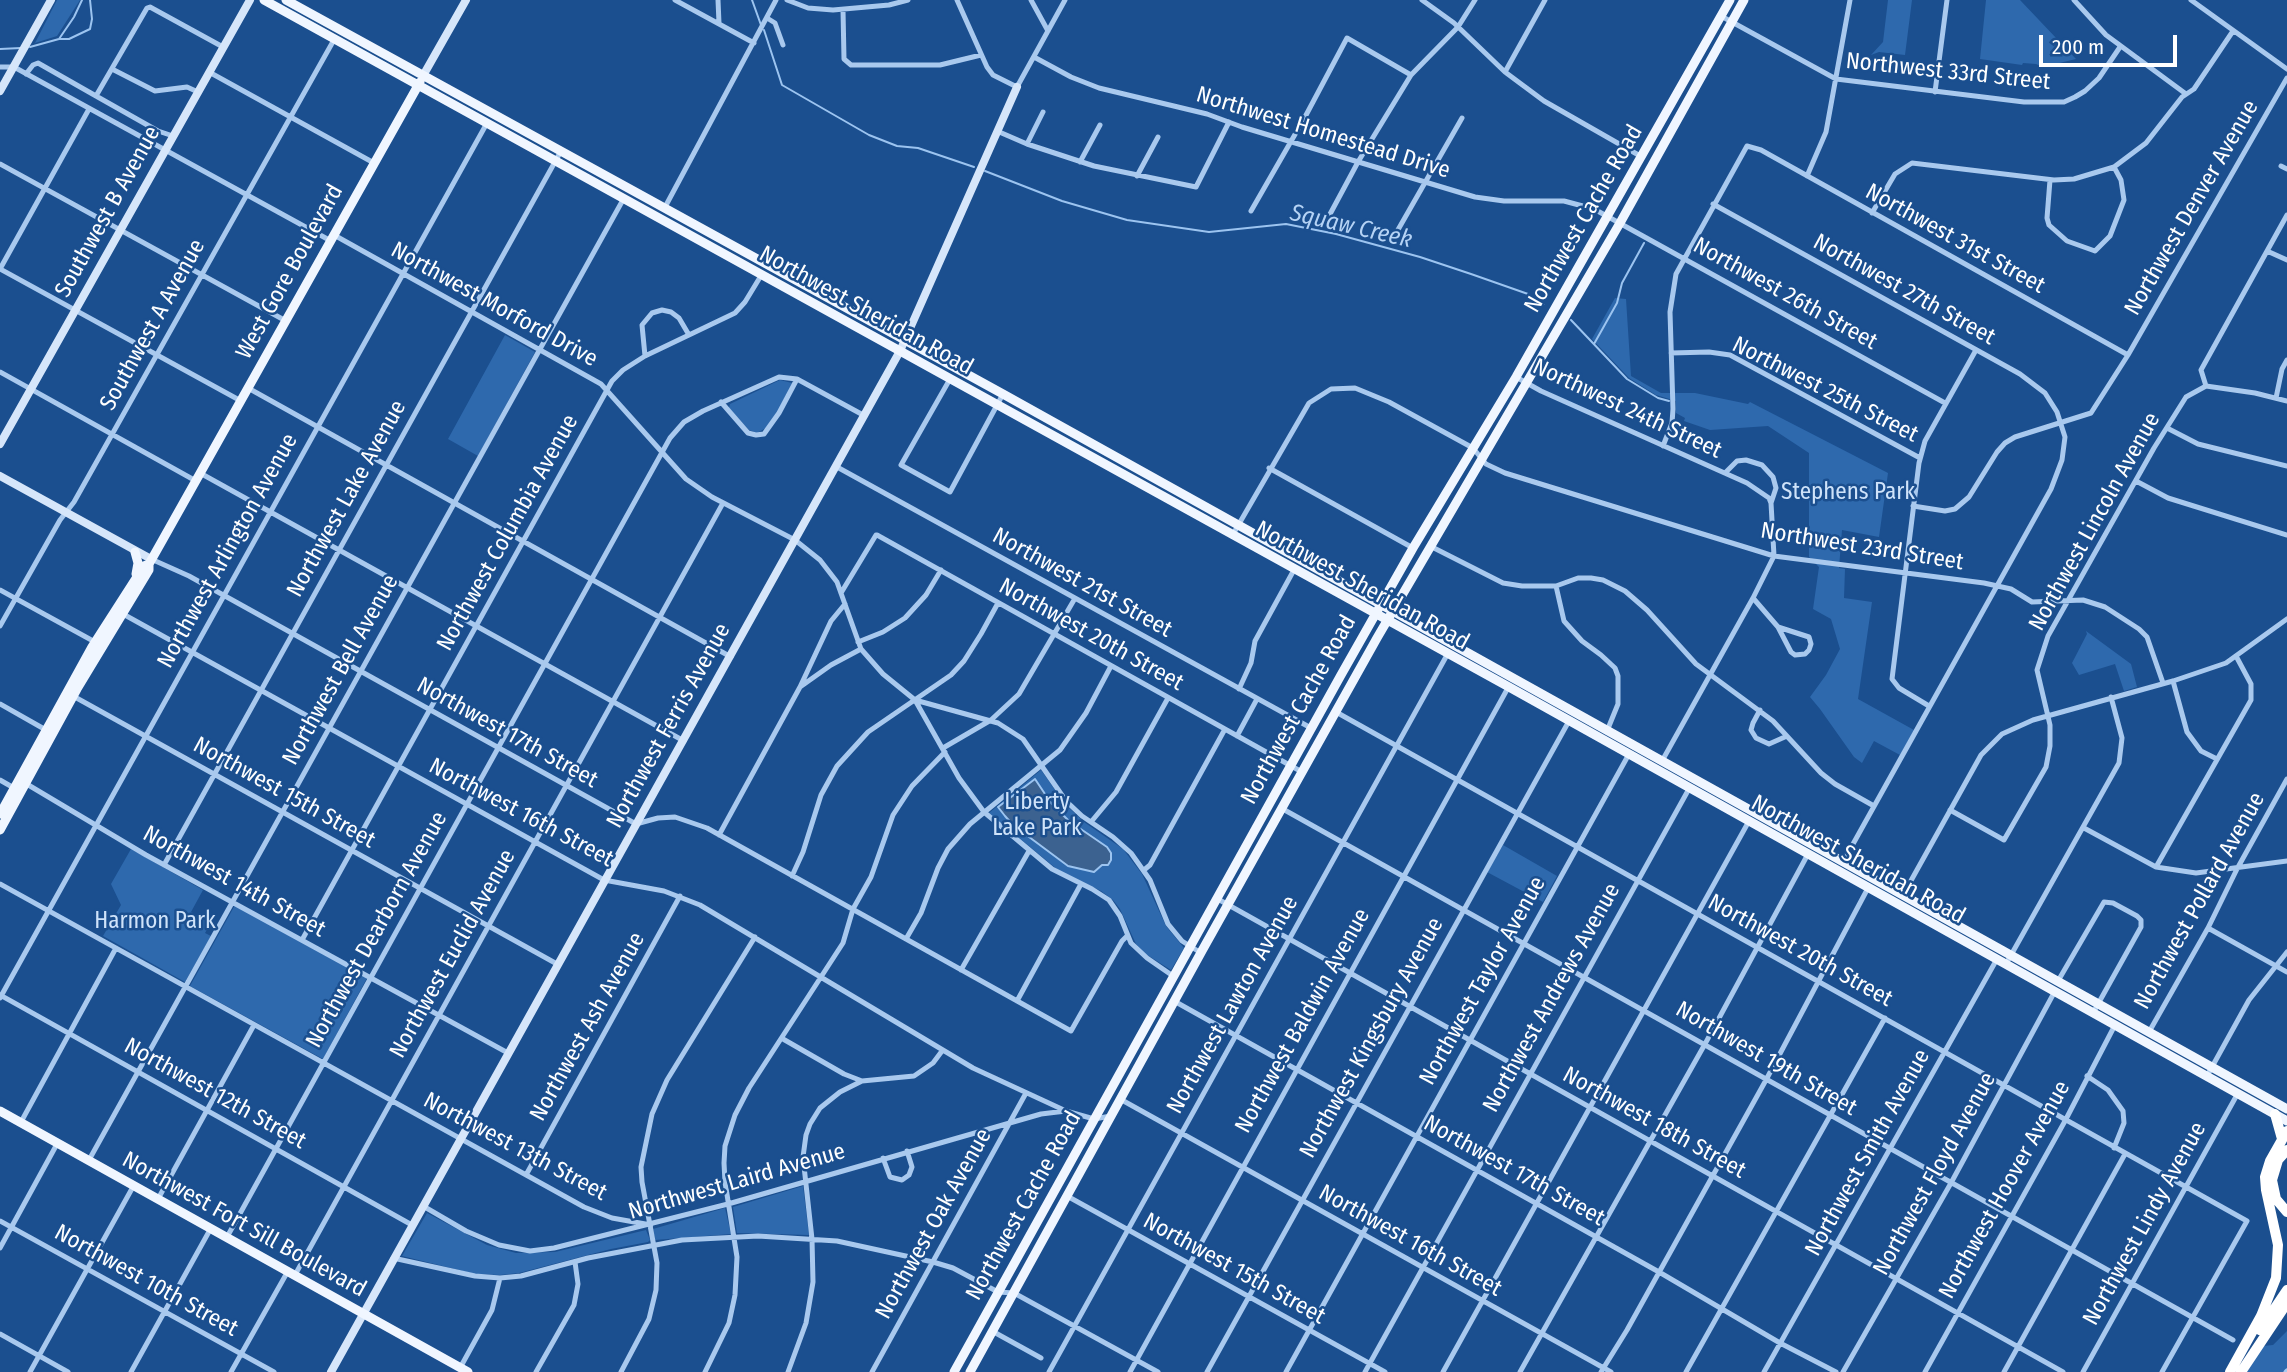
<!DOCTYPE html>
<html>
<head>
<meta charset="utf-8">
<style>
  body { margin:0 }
  #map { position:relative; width:2287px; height:1372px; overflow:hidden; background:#1b4f8f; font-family:"Fira Sans Condensed",sans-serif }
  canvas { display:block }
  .scale { position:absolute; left:2039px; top:35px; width:138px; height:32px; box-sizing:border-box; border:4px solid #fff; border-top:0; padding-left:9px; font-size:21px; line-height:24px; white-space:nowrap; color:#fff; -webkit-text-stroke:5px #1b4f8f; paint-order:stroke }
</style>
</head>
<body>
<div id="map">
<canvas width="2287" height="1372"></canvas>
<div class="scale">200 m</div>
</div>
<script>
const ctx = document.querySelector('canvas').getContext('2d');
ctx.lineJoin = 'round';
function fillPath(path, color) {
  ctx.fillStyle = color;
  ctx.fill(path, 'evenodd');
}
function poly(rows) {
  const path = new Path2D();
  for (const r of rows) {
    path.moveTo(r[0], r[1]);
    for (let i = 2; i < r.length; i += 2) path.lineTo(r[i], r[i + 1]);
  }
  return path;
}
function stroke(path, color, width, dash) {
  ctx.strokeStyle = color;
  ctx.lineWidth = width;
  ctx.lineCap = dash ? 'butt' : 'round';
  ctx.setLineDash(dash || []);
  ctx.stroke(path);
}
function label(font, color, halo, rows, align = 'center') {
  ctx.font = font + ' "Fira Sans Condensed",sans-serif';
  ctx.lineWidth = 5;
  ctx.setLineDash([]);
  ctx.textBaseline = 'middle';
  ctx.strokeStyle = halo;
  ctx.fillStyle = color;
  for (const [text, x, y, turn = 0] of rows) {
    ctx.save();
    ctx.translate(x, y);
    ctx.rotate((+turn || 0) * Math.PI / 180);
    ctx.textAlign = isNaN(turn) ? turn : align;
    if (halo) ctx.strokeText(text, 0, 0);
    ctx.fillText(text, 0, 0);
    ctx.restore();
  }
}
fillPath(poly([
  [57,0,80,0,57,36,35,43],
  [1888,0,1912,0,1905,55,1879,52,1871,55,1883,42],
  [1986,0,2020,0,2076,59,2043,67,2036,64,2023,63,2022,65,1980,59],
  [1615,298,1626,299,1631,376,1661,393,1695,393,1748,404,1750,402,1888,473,1879,537,1842,530,1839,568,1845,569,1844,598,1872,602,1858,699,1914,730,1900,755,1874,741,1862,763,1854,757,1820,709,1810,697,1826,675,1840,649,1831,619,1813,609,1819,567,1809,557,1809,453,1768,426,1710,430,1684,421,1685,418,1676,413,1676,401,1656,395,1629,378,1592,339],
  [505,335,535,352,478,456,448,439],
  [780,380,792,383,777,413,766,428,757,433,749,430,729,408,730,404],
  [2086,631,2131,664,2137,687,2124,691,2115,664,2079,675,2072,663,2087,634],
  [1041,770,1065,804,1084,822,1123,849,1142,874,1166,926,1184,948,1171,970,1144,953,1136,944,1120,909,1113,900,1101,891,1058,870,989,813],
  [1503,845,1557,876,1543,902,1487,872],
  [131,849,203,890,191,912,211,923,205,933,211,936,185,982,103,936,121,905,111,884],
  [235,905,367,978,323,1059,190,986],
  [803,1186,809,1235,737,1233,733,1207],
  [725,1208,731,1234,655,1240,653,1229],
  [427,1213,487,1245,516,1253,555,1252,646,1230,650,1240,648,1242,611,1249,519,1273,500,1275,475,1274,402,1256],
  [2287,1331,2287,1372,2247,1372,2263,1346,2273,1345]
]), '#2e69ad');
const water = poly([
  [1035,779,1051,803,1069,821,1107,847,1111,853,1111,860,1108,865,1102,865,1094,872,1068,866,1013,825,1005,816,998,807,1035,779]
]);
fillPath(water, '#3c6290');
stroke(water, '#9cc4f0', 2);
stroke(poly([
  [752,0,761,25],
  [764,30,782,85,869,135,897,146,918,148,974,167],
  [59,39,69,39,90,29,92,19,90,0],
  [30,47,59,39,74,17,82,0],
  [0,49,21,48],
  [985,171,1062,201,1127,220,1209,232,1286,224,1336,234,1420,257,1471,274,1528,294,1544,304],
  [1571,320,1627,379,1658,398,1669,401],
  [1594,344,1617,303,1622,283,1644,243]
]), '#9cc4f0', 2);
stroke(poly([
  [675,0,754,43],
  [718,0,719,23],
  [787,0,808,8,833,10,889,5,908,0],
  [957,0,987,67,993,75,1017,87,1065,0],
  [1031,0,1048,31],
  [1422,0,1454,23,1505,72,1544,101,1642,157],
  [2074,0,2106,35,2186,94],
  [2191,0,2287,69],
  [843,10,844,59,851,65,940,65,981,55],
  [1721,16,1836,79,2024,102,2064,102,2075,97,2085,91,2099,78,2120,47],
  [767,18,775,23,783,45],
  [1034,57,1071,77,1099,88,1207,114,1242,127,1475,197,1504,201,1564,201,1594,209,1945,403],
  [0,67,14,67,331,241],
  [112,69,155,91,187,87,198,92],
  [209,72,374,163],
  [1505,72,1545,0],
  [26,74,33,65,38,63,96,96,147,8,150,7,223,47],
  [1935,92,1947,0],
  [96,96,158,131,173,136],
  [997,131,1027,144,1094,166,1196,187,1229,122],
  [1027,144,1043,112],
  [1080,162,1100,125],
  [0,164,286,321],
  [2281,166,2287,169],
  [1137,176,1158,137],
  [1807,176,1826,132,1850,0],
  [2050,180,2047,218,2049,225,2067,241,2095,251,2110,236,2124,200,2121,180,2114,167],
  [1713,204,2020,374,2045,393,2057,412,2065,437,2062,460,2051,489,1843,862],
  [664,209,776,0],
  [1251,211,1305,117,1347,38,1411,75],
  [1872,213,1895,174,1912,163,2054,180,2074,179,2114,167,2146,143,2182,97,2194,89,2233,31],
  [1329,216,1358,162,1411,75,1458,27,1475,0],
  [334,235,601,384,686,479,712,497,795,540,820,560,837,582,861,649,883,674,915,700,998,723,1023,739,1066,801,1082,816,1113,837,1131,853,1150,880,1168,924,1182,941,1201,953],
  [1395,235,1462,118],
  [2267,251,2287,260],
  [0,269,241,401],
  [0,269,89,109],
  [1671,353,1709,352,1730,355,1920,458],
  [645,356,642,325,652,313,662,310,671,312,679,318,689,335],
  [0,372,196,481],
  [1516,377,1541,391,1747,483,1769,498,1771,503],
  [950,379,901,465,950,492,1003,394],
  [2206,386,2201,370,2287,215],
  [2206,386,2255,393,2287,401],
  [248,388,731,657],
  [2276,398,2282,369,2287,360],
  [721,402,748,433,756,435,764,434,779,413,797,379],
  [2167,428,2198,444,2287,466],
  [1663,446,1672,423,1673,409,1670,312,1676,274,1747,146,1761,150,2128,355],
  [837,467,1311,728],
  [1269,468,1413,548],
  [200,473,684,741],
  [2136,481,2168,498,2287,535],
  [1913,506,1945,511,1955,509,1969,497,1997,452,2005,443,2015,437,2091,413,2128,355,2287,78],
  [1232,536,1309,403,1331,389,1355,388,1389,402,1473,448,1486,464,1505,473,1774,556,1984,583,2011,589,2032,602,2083,600,2105,607,2139,629,2147,637,2163,683],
  [1430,546,1503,583,1522,586,1556,586,1578,578,1591,578,1603,580,1625,591,1647,610,1696,664,1773,721,1821,773,1835,784,1874,806],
  [151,559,189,576,636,824,658,818,675,817,707,828,1071,1031,1122,941,1127,936],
  [1556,586,1564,621,1582,641,1601,655,1615,668,1618,676,1618,704,1607,731],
  [0,590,95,642],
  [841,593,876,535,877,535,1302,772],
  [1753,598,1778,627],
  [123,614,604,880,664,891,700,905,973,1068,1066,1111,1094,1119,1111,1116],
  [0,626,60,520,74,502,335,38],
  [1778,627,1809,637,1811,644,1809,650,1805,654,1795,655,1791,652,1778,627],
  [858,642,883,632,905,618,926,595,941,570],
  [2173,681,2187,732,2201,751,2217,759],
  [800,687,831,621,845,604],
  [1239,689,1251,663,1255,641,1295,568],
  [73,696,557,964],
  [915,700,959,778,984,812,1052,869,1092,889,1109,900,1120,916,1131,943,1147,958,1173,976],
  [0,704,46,730],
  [1929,706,1899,688,1892,679,1919,463,1925,441,1976,350],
  [1760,710,1753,723,1751,730,1756,738,1769,744,1787,736],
  [1336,712,2247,1221,2162,1372],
  [1237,736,1257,699],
  [943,748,991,720,1019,694,1074,600],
  [1662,761,1753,598,1774,556,1771,503,1776,488,1773,477,1762,465,1746,460,1737,461,1725,473],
  [0,780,14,788],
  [25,783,146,855,508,1053],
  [1281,808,2233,1340],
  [1950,810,2004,840,2046,767,2050,746,2050,725,2037,670,2048,636,2154,448,2186,397,2206,386],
  [1091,822,1116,792,1168,698],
  [2084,828,2156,867,2196,873,2287,861],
  [719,835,800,687,831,665,861,649],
  [164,865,561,151],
  [2156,867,2251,700,2251,684,2236,656],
  [1144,870,1150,865,1225,729],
  [792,876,803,852,821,795,837,766,868,732,951,675,964,661,981,634,998,603],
  [0,884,584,1207,612,1218,651,1225],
  [1903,895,1981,755,2002,734,2033,720,2173,681,2226,663,2287,619],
  [1216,898,2063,1372],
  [2208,928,2287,972],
  [906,939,921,913,938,868,948,849,970,824,1060,750,1086,713,1111,666],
  [302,940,612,381,623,370,645,356,735,313,745,302,762,274],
  [2006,964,2119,763,2122,738,2111,697],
  [961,970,1029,851],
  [2058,981,2104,902,2113,903,2137,916,2141,920,2141,927,2093,1013],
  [0,995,412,1225],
  [0,998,487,123],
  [1017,1001,1081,884],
  [1174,1001,1659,1272,1780,1343,1836,1372],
  [2149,1032,2208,928,2237,869,2287,779],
  [783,1039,844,1074,862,1081],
  [2087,1076,2108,1090,2123,1111,2124,1123,2114,1148],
  [2207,1076,2249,1000,2287,952],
  [1120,1099,1611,1372],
  [21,1122,116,948],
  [883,1158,890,1177,902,1180,909,1175,912,1167,907,1151],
  [89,1160,624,198],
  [526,1175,680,896],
  [1067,1196,1385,1372],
  [158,1199,254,1025],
  [423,1206,466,1231,499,1245,530,1251,554,1248,728,1204,1041,1114,1066,1111],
  [0,1221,274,1372],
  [227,1237,670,438,684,422,703,411,779,377,797,379,865,416],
  [0,1248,57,1144],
  [393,1258,475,1276,500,1278,521,1276,588,1258,682,1240,758,1236,837,1241,933,1262,953,1268,998,1292,1014,1293,1158,1372],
  [295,1275,723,503],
  [992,1331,1041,1358],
  [0,1334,68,1372],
  [460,1368,492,1310,500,1278],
  [30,1372,134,1185],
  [131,1372,211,1228],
  [231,1372,288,1271],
  [536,1372,574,1305,578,1284,575,1262],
  [621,1372,649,1319,656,1290,657,1263,642,1182,641,1167,652,1114,667,1080,755,937],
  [705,1372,729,1323,735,1295,737,1257,725,1182,724,1163,725,1146,735,1115,749,1088,843,943,853,909,871,877,893,815,912,786,945,752],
  [788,1372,806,1323,813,1282,812,1239,803,1157,806,1135,810,1124,820,1108,840,1092,862,1081,914,1076,933,1063,942,1051],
  [872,1372,1026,1093],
  [1049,1372,1447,655],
  [1130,1372,1509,686],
  [1207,1372,1569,721],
  [1286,1372,1629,754],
  [1365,1372,1690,787],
  [1443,1372,1749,821],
  [1520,1372,1705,1044,1808,854],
  [1601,1372,1627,1330,1766,1080,1868,888],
  [1686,1372,1885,1018],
  [1764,1372,1997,959],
  [1843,1372,1951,1183,2055,991],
  [1925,1372,2065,1121,2115,1025],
  [2004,1372,2125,1154],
  [2083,1372,2238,1093],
  [2286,1372,2287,1371]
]), '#a9c9ee', 5);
stroke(poly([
  [424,74,466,0],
  [0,91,51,0],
  [0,444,250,0],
  [0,476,151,559],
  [331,1372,900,351,1017,87]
]), '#d6e6fa', 8);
stroke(poly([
  [264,0,1509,687,2287,1121],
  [286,0,1003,394,2287,1109],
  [135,552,138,563,136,574],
  [0,814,92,647,144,566,149,564,162,541,420,82],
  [0,830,77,689,149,570,149,564],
  [0,1111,468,1372],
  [954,1372,1341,675,1413,548,1516,377,1730,0],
  [970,1372,1203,949,1377,638,1620,223,1744,0]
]), '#f0f6ff', 9);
stroke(poly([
  [2275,1114,2282,1139],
  [2287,1150,2278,1160,2272,1180,2276,1199,2287,1212],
  [2260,1330,2287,1290],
  [2230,1372,2261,1316,2276,1278,2278,1245,2266,1190,2265,1177,2270,1161,2287,1131],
  [2241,1372,2287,1303]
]), '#fff', 10);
label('23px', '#fff', '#1b4f8f', [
  ["Northwest 33rd Street",1948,72,6],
  ["Northwest Homestead Drive",1323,133,17],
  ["Northwest Denver Avenue",2192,208,-60],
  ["Southwest B Avenue",108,212,-61],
  ["Northwest Cache Road",1584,219,-60],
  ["Northwest 31st Street",1955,239,29],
  ["West Gore Boulevard",290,272,-61],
  ["Northwest 27th Street",1904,290,29],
  ["Northwest 26th Street",1785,294,29],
  ["Northwest Morford Drive",494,305,29],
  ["Northwest Sheridan Road",866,311,29],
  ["Southwest A Avenue",153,325,-61],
  ["Northwest 25th Street",1825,390,27],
  ["Northwest 24th Street",1627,409,25],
  ["Northwest Lake Avenue",347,499,-61],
  ["Northwest Lincoln Avenue",2095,522,-61],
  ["Northwest Columbia Avenue",508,533,-61],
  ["Northwest 23rd Street",1862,547,9],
  ["Northwest Arlington Avenue",228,551,-61],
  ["Northwest 21st Street",1082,583,29],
  ["Northwest Sheridan Road",1362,586,29],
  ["Northwest 20th Street",1091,635,29],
  ["Northwest Bell Avenue",341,670,-61],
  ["Northwest Cache Road",1299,710,-61],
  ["Northwest Ferris Avenue",669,726,-61],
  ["Northwest 17th Street",507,733,29],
  ["Northwest 15th Street",284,793,29],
  ["Northwest 16th Street",521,813,28],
  ["Northwest Sheridan Road",1858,860,29],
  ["Northwest 14th Street",234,882,29],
  ["Northwest Pollard Avenue",2200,901,-61],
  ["Northwest Dearborn Avenue",377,930,-61],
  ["Northwest 20th Street",1800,951,29],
  ["Northwest Euclid Avenue",453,954,-61],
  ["Northwest Taylor Avenue",1483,981,-61],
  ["Northwest Andrews Avenue",1552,998,-61],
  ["Northwest Lawton Avenue",1233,1005,-61],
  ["Northwest Baldwin Avenue",1303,1021,-61],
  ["Northwest Ash Avenue",588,1027,-61],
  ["Northwest Kingsbury Avenue",1372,1038,-61],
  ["Northwest 19th Street",1766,1059,30],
  ["Northwest 12th Street",215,1094,29],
  ["Northwest 18th Street",1654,1123,29],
  ["Northwest 13th Street",515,1147,28],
  ["Northwest Smith Avenue",1868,1153,-61],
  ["Northwest 17th Street",1514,1171,29],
  ["Northwest Floyd Avenue",1935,1174,-61],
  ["Northwest Laird Avenue",737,1182,-16],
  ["Northwest Hoover Avenue",2005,1190,-61],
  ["Northwest Cache Road",1024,1206,-61],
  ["Northwest Oak Avenue",934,1224,-61],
  ["Northwest Lindy Avenue",2145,1224,-61],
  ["Northwest Fort Sill Boulevard",244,1225,29],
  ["Northwest 16th Street",1410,1241,29],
  ["Northwest 15th Street",1234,1269,29],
  ["Northwest 10th Street",146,1281,29]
]);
label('23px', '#cfe3fa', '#1b4f8f', [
  ["Stephens Park",1848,493],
  ["Liberty",1037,803],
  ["Lake Park",1037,829],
  ["Harmon Park",155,922]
]);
label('italic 24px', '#b5d3f5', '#1b4f8f', [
  ["Squaw Creek",1351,227,13]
]);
</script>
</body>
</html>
